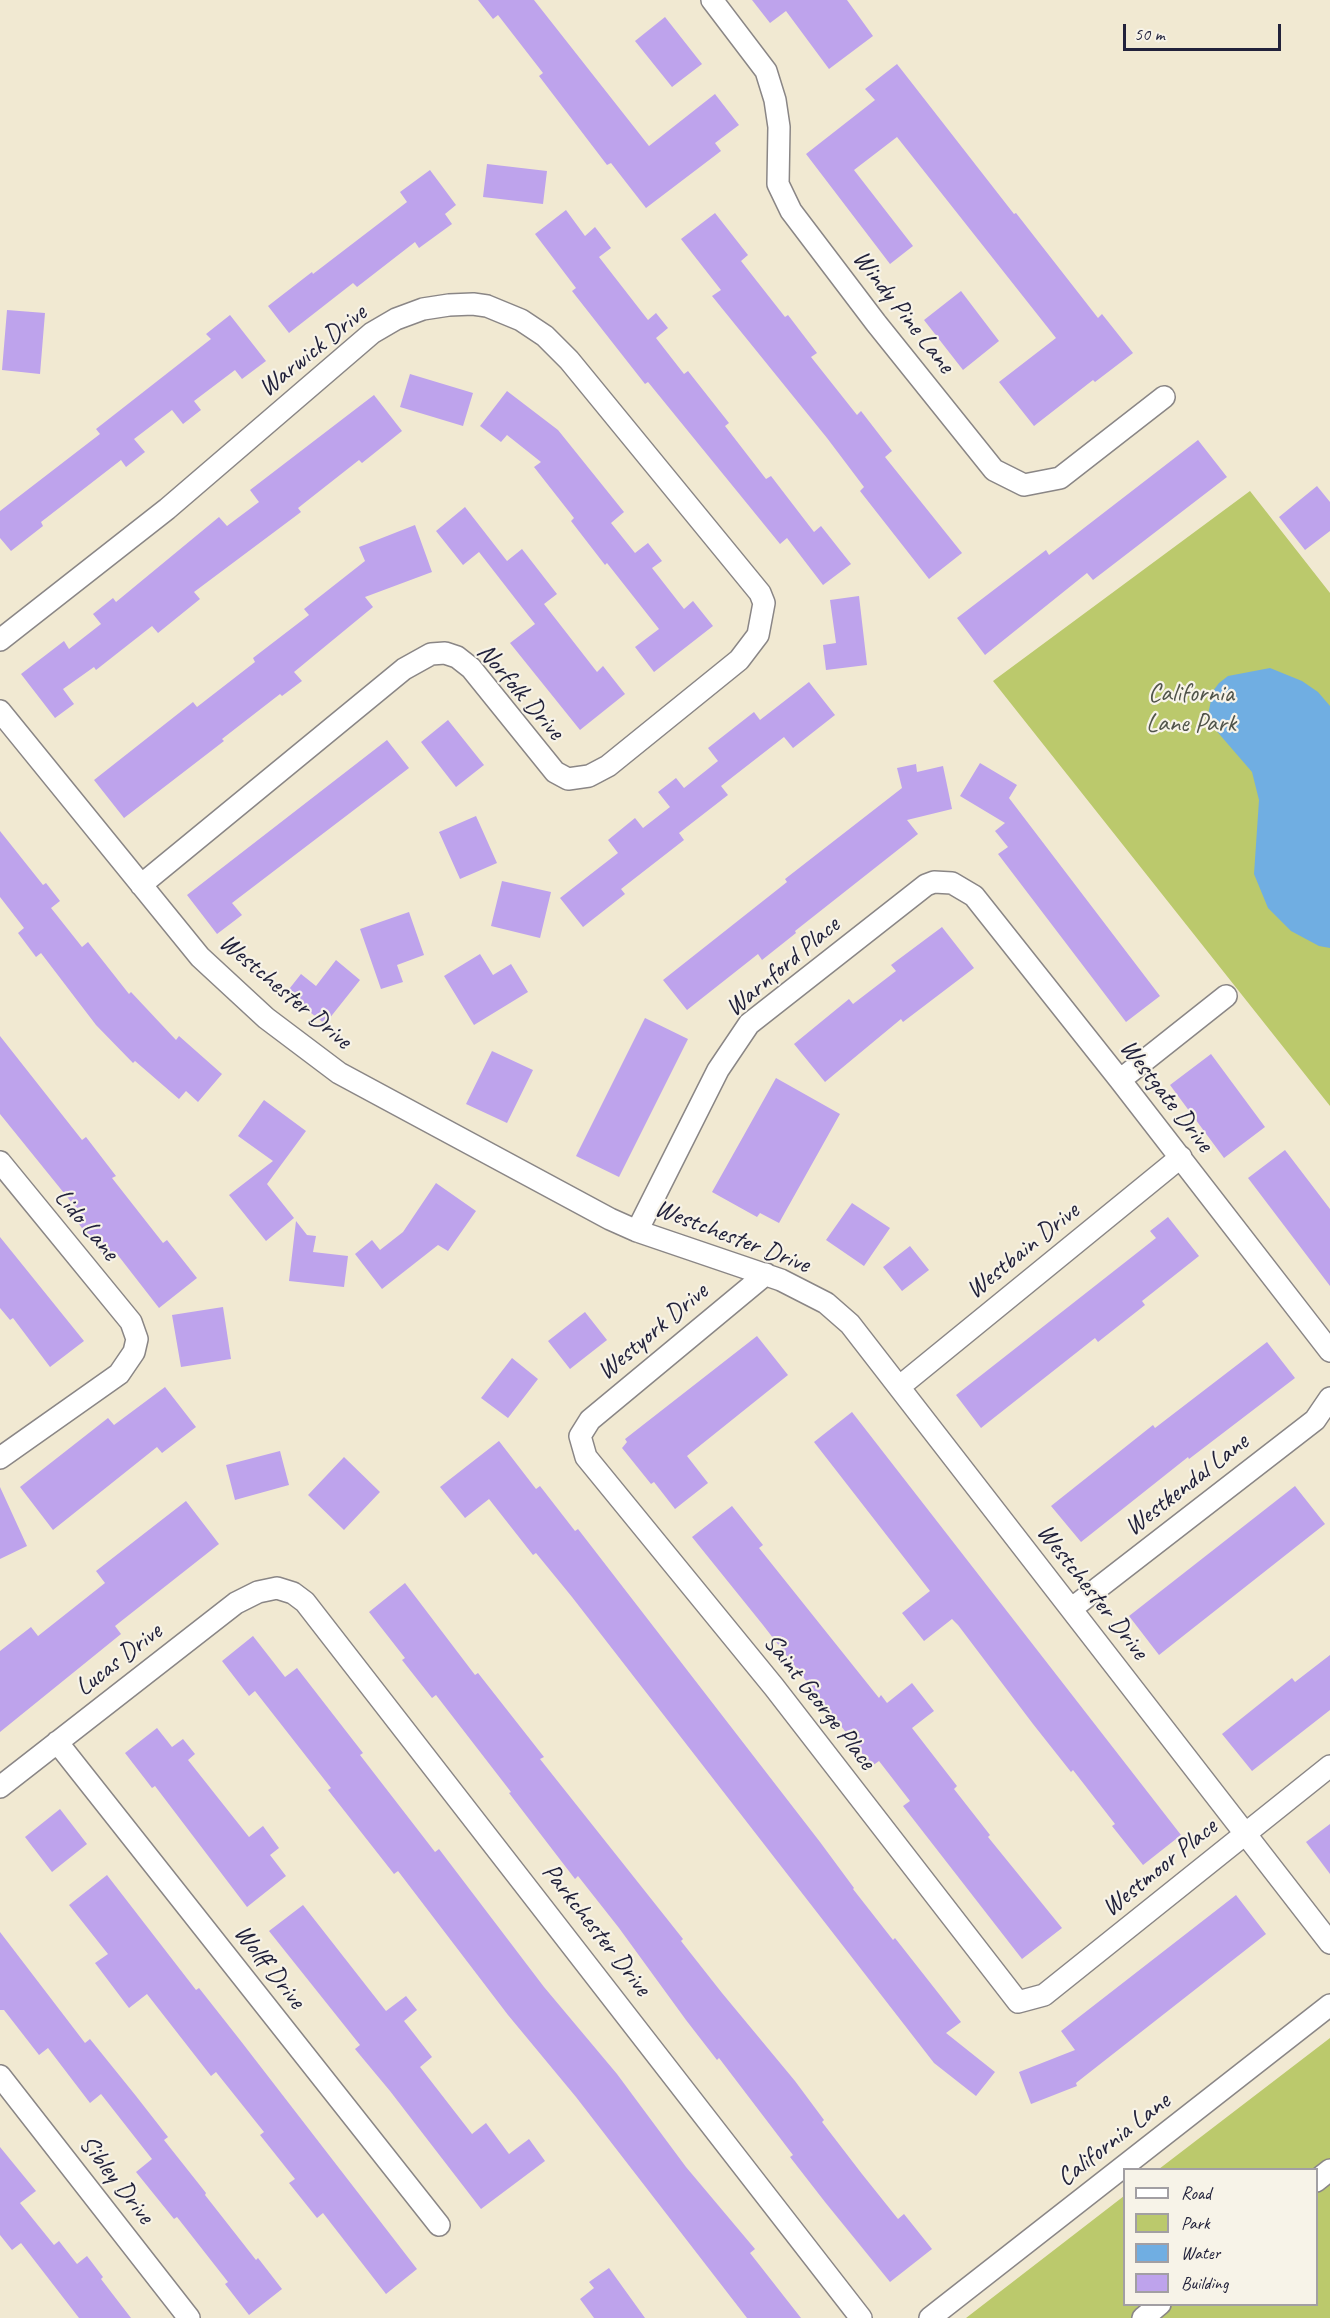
<!DOCTYPE html>
<html>
<head>
<meta charset="utf-8">
<style>
  body { margin:0 }
  #map { position:relative; width:1330px; height:2318px; overflow:hidden; background:#f1e9d2; font-family:Caveat,sans-serif }
  canvas { display:block }
  .legend { position:absolute; left:1123px; top:2168px; width:195px; height:138px; box-sizing:border-box; background:#f7f3e8; border:2px solid #a29fa3; margin:0; padding:8px 10px; list-style:none; font-size:18px; color:#22223b }
  .legend li { display:flex; align-items:center; gap:12px; height:30px }
  .legend b { width:30px; border:2px solid #a29fa3 }
  .scale { position:absolute; left:1123px; top:24px; width:158px; height:27px; box-sizing:border-box; border:3px solid #22223b; border-top:0; padding-left:8px; font-size:18px; line-height:21px; white-space:nowrap; color:#22223b; -webkit-text-stroke:4px #f7f3e8; paint-order:stroke }
</style>
</head>
<body>
<div id="map">
<canvas width="1330" height="2318"></canvas>
<ul class="legend">
<li><b style="height:8px;background:#fff"></b>Road</li>
<li><b style="height:16px;background:#bbc96c"></b>Park</li>
<li><b style="height:16px;background:#70aee2"></b>Water</li>
<li><b style="height:16px;background:#bea3ec"></b>Building</li>
</ul>
<div class="scale">50 m</div>
</div>
<script>
const ctx = document.querySelector('canvas').getContext('2d');
ctx.lineJoin = 'round';
function fillPath(path, color) {
  ctx.fillStyle = color;
  ctx.fill(path, 'evenodd');
}
function poly(rows) {
  const path = new Path2D();
  for (const r of rows) {
    path.moveTo(r[0], r[1]);
    for (let i = 2; i < r.length; i += 2) path.lineTo(r[i], r[i + 1]);
  }
  return path;
}
function stroke(path, color, width, dash) {
  ctx.strokeStyle = color;
  ctx.lineWidth = width;
  ctx.lineCap = dash ? 'butt' : 'round';
  ctx.setLineDash(dash || []);
  ctx.stroke(path);
}
function label(font, color, halo, rows, align = 'center') {
  ctx.font = font + ' Caveat,sans-serif';
  ctx.lineWidth = 4.5;
  ctx.setLineDash([]);
  ctx.textBaseline = 'middle';
  ctx.strokeStyle = halo;
  ctx.fillStyle = color;
  for (const [text, x, y, turn = 0] of rows) {
    ctx.save();
    ctx.translate(x, y);
    ctx.rotate((+turn || 0) * Math.PI / 180);
    ctx.textAlign = isNaN(turn) ? turn : align;
    if (halo) ctx.strokeText(text, 0, 0);
    ctx.fillText(text, 0, 0);
    ctx.restore();
  }
}
fillPath(poly([
  [1250,491,1330,593,1330,1106,993,681],
  [1330,2038,1330,2318,966,2318,1124,2196,1124,2304,1316,2304,1316,2170,1159,2169]
]), '#bbc96c');
fillPath(poly([
  [1270,668,1302,681,1318,692,1330,706,1330,948,1319,946,1291,931,1268,908,1254,874,1259,800,1252,772,1214,728,1206,724,1213,691,1219,683,1228,676]
]), '#70aee2');
fillPath(poly([
  [478,0,534,0,649,146,715,94,739,125,715,143,721,151,646,208,611,163,607,165,539,76,543,73,498,15,493,19],
  [752,0,847,0,873,36,829,69,786,11,770,23],
  [665,17,702,64,672,87,635,41],
  [897,64,1014,214,1016,213,1098,318,1102,314,1133,353,1095,382,1093,380,1034,426,999,382,1056,338,897,137,854,170,913,246,890,264,806,154,875,100,865,89],
  [487,164,547,171,543,204,483,197],
  [430,170,456,205,445,214,452,224,419,248,415,242,357,287,353,283,289,333,268,306,312,272,313,274,407,202,400,192],
  [566,210,585,236,595,227,611,248,599,257,648,320,656,313,668,328,656,338,684,374,688,371,729,423,725,426,766,479,771,476,814,532,821,526,851,564,823,585,787,538,780,544,648,382,645,384,572,291,576,288,535,234],
  [715,213,748,255,741,261,785,317,788,315,817,353,811,357,857,415,861,411,892,451,885,457,962,553,929,579,860,491,864,487,827,438,712,296,721,290,681,239],
  [961,291,999,341,963,370,924,320],
  [7,310,45,313,40,374,2,370],
  [230,315,266,361,242,379,235,370,194,401,201,410,183,424,172,410,134,439,145,452,126,467,121,460,41,522,43,526,11,551,0,538,0,511,100,434,96,429,211,339,206,334],
  [410,374,473,393,463,426,400,407],
  [507,391,558,430,624,512,611,523,635,553,648,543,662,561,652,568,684,609,693,601,713,626,654,672,635,647,659,629,607,563,605,565,571,521,574,518,534,467,541,462,507,435,501,442,480,426],
  [374,395,402,431,362,463,359,460,298,508,301,512,194,592,200,599,158,633,152,626,96,670,94,667,63,689,74,704,55,718,21,674,64,641,69,649,101,624,93,614,113,598,116,602,219,517,227,526,259,502,250,490],
  [1198,440,1227,477,1093,580,1087,573,985,655,957,618,1046,550,1049,555],
  [1317,486,1330,502,1330,531,1305,550,1279,517],
  [465,507,507,561,522,549,557,594,544,604,597,672,603,666,625,694,580,730,510,643,535,624,479,552,463,565,436,531],
  [415,525,432,572,365,597,373,607,294,672,302,681,282,696,280,694,222,739,224,741,124,818,94,780,193,702,197,707,255,662,253,658,309,615,304,609,365,561,359,547],
  [859,596,867,665,826,670,823,645,836,643,830,600],
  [809,682,835,715,793,748,784,737,721,786,728,795,679,833,684,840,621,889,625,894,583,927,560,898,618,853,608,840,635,818,643,828,670,807,658,792,676,778,684,788,718,761,708,748,754,712,760,720],
  [448,720,484,765,456,787,421,742],
  [387,740,409,768,232,903,242,915,217,934,187,895],
  [980,763,1017,785,1009,798,1160,996,1126,1022,998,854,1008,847,995,831,1005,823,960,796],
  [916,764,917,772,943,766,952,809,907,820,918,834,795,931,796,933,762,960,758,954,687,1010,663,980,787,882,785,879,902,788,897,768],
  [476,816,497,863,460,879,439,832],
  [0,831,43,885,46,883,60,901,51,908,82,947,88,942,129,994,131,992,176,1040,179,1036,222,1074,198,1102,186,1091,179,1099,135,1061,133,1063,96,1025,41,953,36,957,18,933,24,928,0,897],
  [502,881,551,892,540,938,491,926],
  [409,912,424,955,397,965,403,982,381,989,360,929],
  [942,927,974,968,903,1022,901,1019,825,1082,794,1044,849,999,853,1004,896,971,891,965],
  [480,954,493,975,511,964,528,992,474,1025,444,976],
  [336,960,360,980,325,1024,286,993,301,974,316,986],
  [645,1018,688,1039,619,1177,576,1156],
  [0,1036,82,1140,86,1137,116,1176,112,1178,163,1243,167,1240,197,1278,159,1308,117,1254,108,1261,78,1223,85,1219,0,1114],
  [492,1051,533,1070,507,1123,466,1104],
  [1211,1054,1265,1127,1224,1158,1170,1085],
  [776,1078,840,1114,779,1223,760,1213,757,1217,712,1192],
  [264,1100,306,1131,267,1184,294,1218,266,1241,229,1195,273,1161,238,1136],
  [1285,1150,1330,1209,1330,1286,1248,1178],
  [436,1183,476,1211,448,1251,438,1245,382,1289,355,1254,372,1240,380,1250,403,1232],
  [852,1203,890,1228,864,1266,826,1240],
  [1168,1217,1199,1256,1142,1301,1145,1305,1098,1342,1095,1338,981,1428,956,1395,1156,1238,1150,1231],
  [296,1221,307,1235,316,1236,313,1252,348,1256,344,1287,289,1281],
  [0,1237,84,1341,50,1367,13,1318,10,1320,0,1308],
  [910,1246,929,1270,902,1291,883,1267],
  [223,1307,231,1359,181,1367,172,1315],
  [585,1312,607,1340,570,1369,548,1341],
  [757,1336,788,1375,687,1456,708,1483,675,1509,654,1482,651,1484,622,1448,627,1442,625,1439],
  [1267,1342,1295,1378,1189,1459,1188,1457,1081,1542,1051,1506,1153,1425,1155,1428],
  [512,1358,538,1379,508,1418,481,1398],
  [165,1387,196,1427,162,1453,157,1447,53,1530,20,1487,108,1418,114,1425],
  [852,1412,1181,1835,1143,1865,1112,1826,1115,1824,1073,1770,1071,1772,1033,1724,958,1625,952,1619,924,1641,902,1613,930,1591,814,1442],
  [499,1441,536,1489,540,1486,575,1531,578,1529,820,1842,854,1888,853,1889,893,1940,895,1938,961,2022,946,2033,995,2072,976,2096,934,2063,572,1597,536,1553,533,1555,489,1499,465,1518,440,1487],
  [280,1451,289,1485,235,1500,226,1465],
  [344,1457,380,1492,344,1530,308,1495],
  [1295,1486,1325,1524,1159,1655,1129,1616],
  [0,1487,27,1546,0,1559],
  [186,1501,219,1544,115,1626,121,1634,0,1732,0,1651,31,1627,38,1636,105,1583,96,1571],
  [732,1506,763,1545,759,1548,879,1698,881,1695,887,1703,912,1683,934,1711,912,1728,957,1786,954,1789,990,1835,988,1837,1062,1928,1022,1959,903,1806,910,1801,879,1761,872,1766,763,1625,692,1537],
  [405,1583,475,1675,478,1673,544,1757,540,1759,683,1939,681,1941,722,1993,795,2081,824,2120,822,2122,862,2174,898,2219,904,2214,932,2249,890,2282,825,2202,790,2157,793,2155,719,2058,717,2060,686,2020,619,1928,578,1876,575,1879,509,1793,511,1792,436,1695,432,1698,402,1660,405,1658,369,1612],
  [253,1636,285,1677,297,1668,363,1753,360,1755,435,1852,439,1849,544,1987,617,2074,686,2167,755,2249,750,2253,801,2318,747,2318,576,2097,508,2015,398,1871,394,1874,328,1790,331,1788,255,1691,249,1696,222,1661],
  [1330,1655,1330,1710,1252,1771,1222,1734,1292,1678,1295,1682],
  [157,1728,172,1747,183,1739,195,1754,188,1760,249,1837,263,1826,279,1848,270,1855,286,1876,247,1907,155,1786,152,1788,125,1753],
  [60,1809,87,1844,52,1872,25,1837],
  [1330,1824,1330,1874,1306,1842],
  [107,1875,196,1990,199,1988,240,2040,417,2269,386,2294,323,2213,317,2218,289,2183,295,2179,260,2135,264,2132,216,2072,211,2076,147,1994,129,2008,95,1963,108,1954,69,1905],
  [1236,1895,1266,1934,1076,2083,1077,2086,1031,2104,1019,2072,1075,2050,1061,2031],
  [303,1905,386,2011,406,1996,417,2010,404,2021,432,2057,420,2067,472,2134,486,2123,509,2154,529,2139,545,2161,481,2209,390,2091,355,2049,360,2045,269,1931],
  [0,1932,85,2043,90,2039,136,2096,168,2137,164,2140,206,2193,205,2195,256,2260,258,2258,282,2289,249,2315,225,2284,228,2282,177,2217,174,2219,136,2172,152,2159,101,2094,90,2103,48,2048,39,2055,4,2010,0,2010],
  [0,2147,36,2191,20,2203,54,2245,59,2241,77,2264,87,2256,103,2277,101,2279,131,2318,79,2318,21,2243,12,2250,0,2235],
  [609,2268,645,2318,594,2318,580,2299,594,2288,589,2282]
]), '#bea3ec');
const minor = poly([
  [712,0,766,71,775,100,779,127,778,184,791,211,876,323,994,470,1024,485,1060,478,1164,397],
  [0,640,167,509,372,333,396,319,423,309,449,305,473,304,487,306,521,320,545,336,569,360,760,593,764,603,758,635,739,660,608,766,589,776,568,779,555,772,471,668,457,657,445,653,431,654,404,669,141,885],
  [0,711,200,957,266,1018,339,1073,610,1219,637,1231,781,1280,826,1303,850,1324,1330,1943],
  [1120,1080,1226,996],
  [0,1162,131,1322,137,1339,134,1352,119,1374,0,1458],
  [637,1231,718,1070,749,1024,926,885,934,882,952,883,974,896,1120,1080,1330,1351],
  [766,1274,590,1420,580,1436,586,1457,774,1687,1018,2002,1044,1995,1330,1766],
  [899,1387,1181,1157],
  [1071,1609,1315,1420,1330,1398],
  [57,1742,439,2225],
  [0,1787,236,1603,258,1592,277,1588,293,1593,305,1602,861,2318],
  [0,2076,189,2318],
  [1316,2181,1330,2170],
  [930,2318,1330,2005],
  [1143,2318,1160,2304]
]);
stroke(minor, '#8a8686', 24);
stroke(minor, '#fff', 21);
label('26px', '#22223b', '#f7f3e8', [
  ["Windy Pine Lane",903,312,52],
  ["Warwick Drive",313,351,-39],
  ["Norfolk Drive",520,692,49],
  ["Warnford Place",783,967,-40],
  ["Westchester Drive",285,992,40],
  ["Westgate Drive",1166,1096,52],
  ["Lido Lane",86,1225,50],
  ["Westchester Drive",732,1237,21],
  ["Westbain Drive",1023,1251,-39],
  ["Westyork Drive",653,1332,-40],
  ["Westkendal Lane",1187,1485,-38],
  ["Westchester Drive",1092,1592,52],
  ["Lucas Drive",119,1660,-38],
  ["Saint George Place",819,1702,52],
  ["Westmoor Place",1160,1868,-39],
  ["Parkchester Drive",596,1930,52],
  ["Wolff Drive",269,1967,52],
  ["California Lane",1114,2140,-38],
  ["Sibley Drive",116,2180,52]
]);
label('26px', '#50544a', '#f7f3e8', [
  ["California",1191,694],
  ["Lane Park",1191,724]
]);
</script>
</body>
</html>
